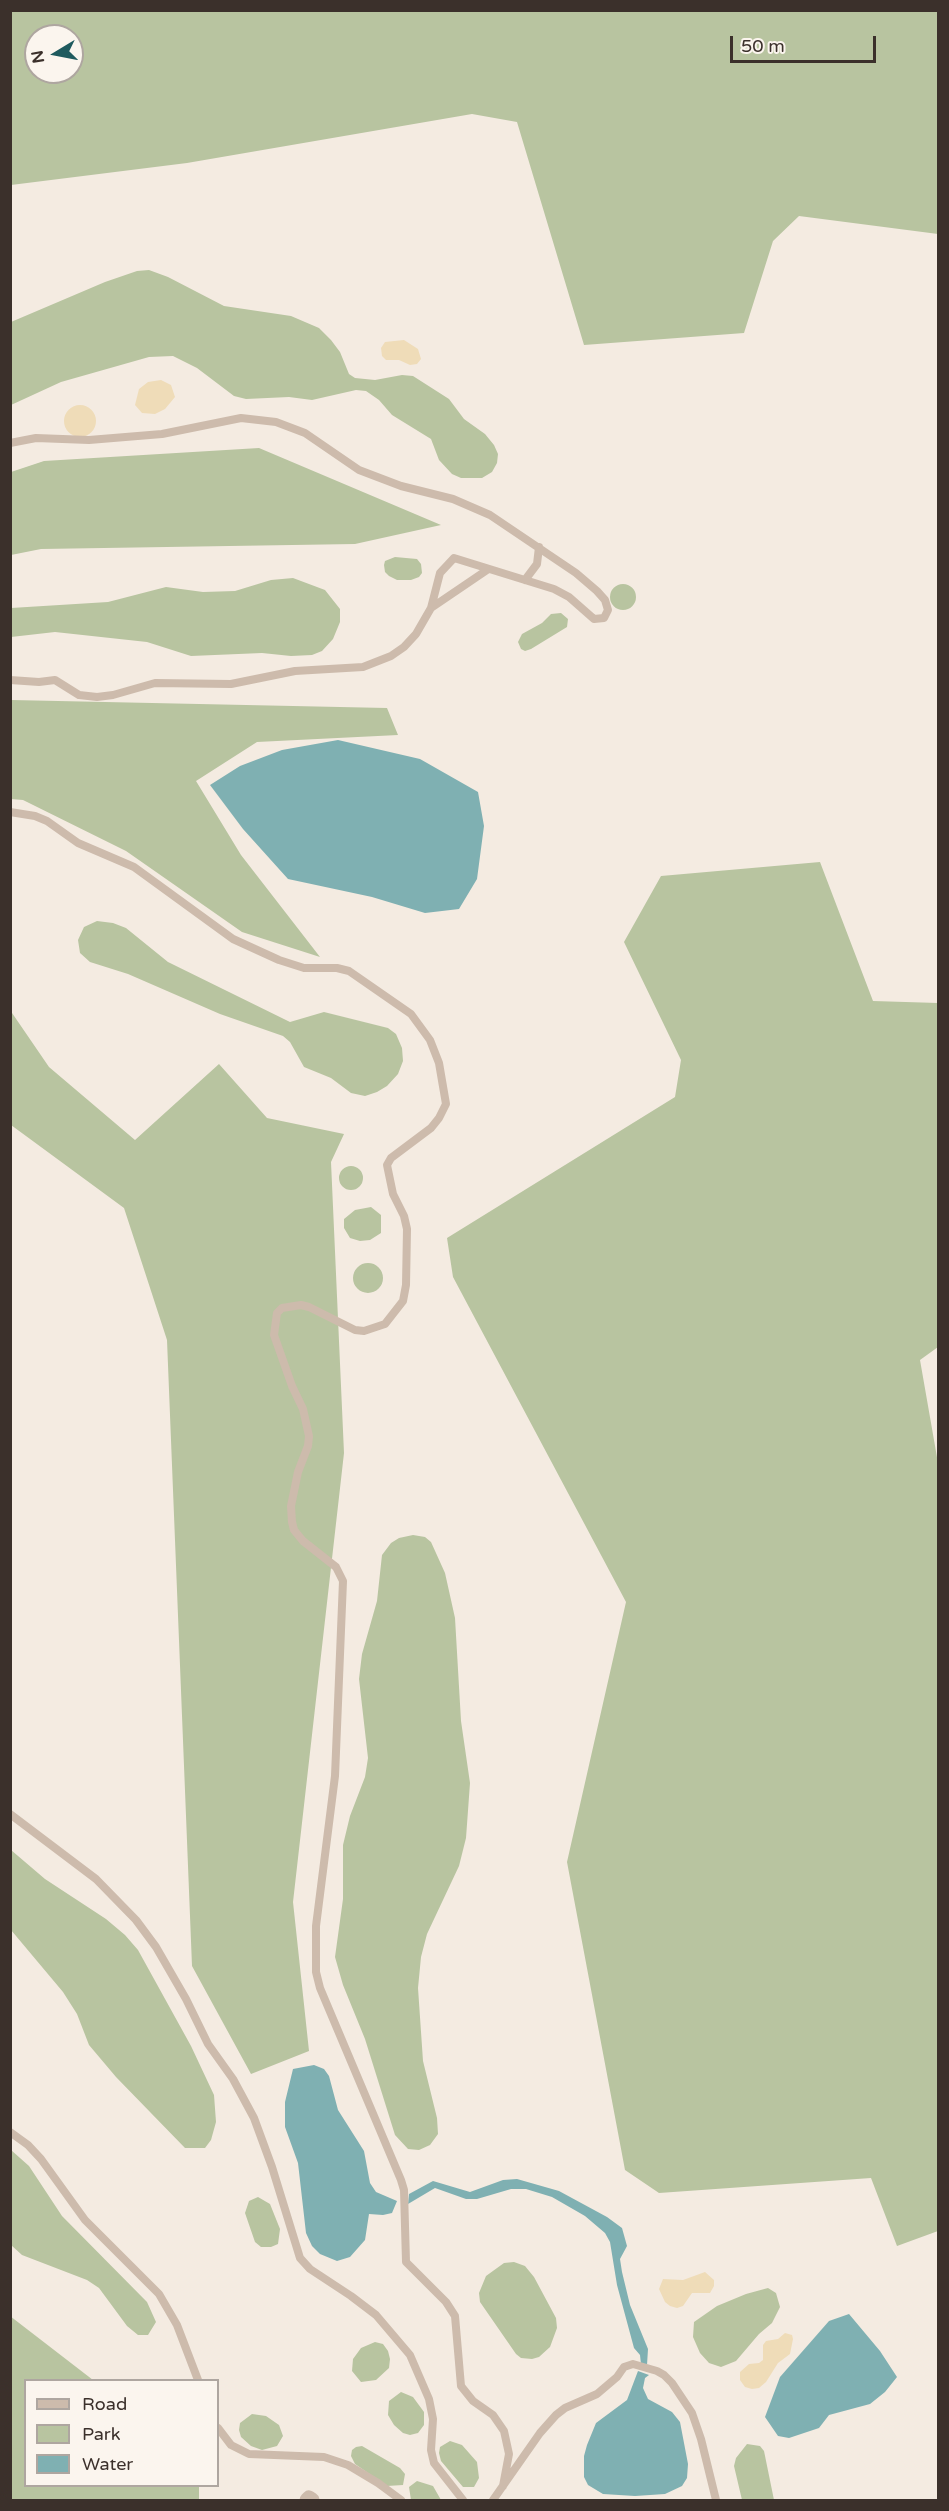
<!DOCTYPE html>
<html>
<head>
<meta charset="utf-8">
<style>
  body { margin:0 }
  #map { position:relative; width:949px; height:2511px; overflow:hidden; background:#f4ebe1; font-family:"Varela Round",sans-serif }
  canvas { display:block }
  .frame { position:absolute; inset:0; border:12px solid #3b302b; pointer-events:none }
  .legend { position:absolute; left:24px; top:2379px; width:195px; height:108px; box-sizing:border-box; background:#fbf5ee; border:2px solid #aea6a0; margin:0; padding:8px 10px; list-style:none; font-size:18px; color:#3b302b }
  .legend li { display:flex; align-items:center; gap:12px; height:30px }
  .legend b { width:30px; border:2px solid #aea6a0 }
  .north { position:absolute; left:24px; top:24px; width:60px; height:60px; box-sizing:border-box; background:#fbf5ee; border:2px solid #aea6a0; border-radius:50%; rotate:260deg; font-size:16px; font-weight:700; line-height:24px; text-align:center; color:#3b302b }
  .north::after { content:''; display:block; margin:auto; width:21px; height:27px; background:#1f5a5e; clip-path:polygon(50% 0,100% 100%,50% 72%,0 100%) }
  .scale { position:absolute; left:730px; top:36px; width:146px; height:27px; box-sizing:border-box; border:3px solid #3b302b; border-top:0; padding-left:8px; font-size:18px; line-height:21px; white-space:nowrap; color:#3b302b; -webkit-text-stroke:4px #fbf5ee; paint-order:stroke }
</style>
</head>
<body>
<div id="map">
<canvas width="949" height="2511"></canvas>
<div class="frame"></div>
<ul class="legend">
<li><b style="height:8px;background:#cdbbac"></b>Road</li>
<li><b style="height:16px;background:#b8c4a0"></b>Park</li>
<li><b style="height:16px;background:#7fb0b2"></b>Water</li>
</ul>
<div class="north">N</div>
<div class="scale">50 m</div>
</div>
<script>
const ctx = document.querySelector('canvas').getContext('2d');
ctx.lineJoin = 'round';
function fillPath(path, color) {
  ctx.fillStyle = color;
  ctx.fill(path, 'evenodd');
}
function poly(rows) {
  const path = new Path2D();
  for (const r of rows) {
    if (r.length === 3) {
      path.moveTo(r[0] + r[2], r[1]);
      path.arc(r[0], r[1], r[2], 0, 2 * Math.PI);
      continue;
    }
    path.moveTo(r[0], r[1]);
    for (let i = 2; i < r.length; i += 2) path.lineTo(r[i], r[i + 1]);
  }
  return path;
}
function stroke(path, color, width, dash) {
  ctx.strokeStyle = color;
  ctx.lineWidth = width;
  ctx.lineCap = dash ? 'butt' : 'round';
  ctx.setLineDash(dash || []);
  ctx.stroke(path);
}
fillPath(poly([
  [10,11,938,11,938,234,799,216,773,241,744,333,584,345,517,122,472,114,187,163,11,185],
  [36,36,72,36,72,72,36,72],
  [149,270,168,277,224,306,291,316,319,328,331,340,340,352,349,374,355,378,375,380,402,375,413,376,449,399,464,419,485,434,494,445,498,454,497,463,492,472,482,478,461,478,452,474,439,460,431,439,392,415,379,400,366,391,356,390,312,400,289,397,246,399,234,396,197,368,173,356,149,357,61,382,11,405,11,322,105,282,137,271],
  [259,448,441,525,355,544,41,549,11,555,11,472,44,461],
  [395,557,417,559,421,564,422,573,419,577,411,580,397,580,389,576,385,572,384,565,385,561],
  [293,578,325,590,340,609,340,622,333,639,322,651,312,655,291,656,262,653,191,656,147,642,55,632,11,637,11,608,108,602,166,587,203,592,235,591,271,580],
  [623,597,13],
  [561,613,568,619,567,627,531,649,525,651,521,649,518,642,522,634,542,623,551,614],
  [11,700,387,708,398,735,257,742,196,781,241,855,320,957,242,932,126,851,23,800,11,799],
  [820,862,873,1001,938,1003,938,1347,920,1360,938,1463,938,2231,897,2246,871,2178,659,2193,625,2170,567,1862,626,1602,453,1277,447,1238,675,1097,681,1060,624,942,661,876],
  [97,921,113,923,126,928,168,962,290,1022,324,1012,388,1028,396,1034,402,1048,403,1061,398,1074,387,1086,377,1092,365,1096,351,1093,331,1078,304,1067,290,1042,283,1036,220,1014,128,974,90,962,80,953,78,940,84,927],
  [10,1010,49,1067,135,1140,219,1064,267,1118,344,1134,331,1162,344,1453,293,1902,309,2051,251,2074,192,1966,167,1340,124,1208,11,1125],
  [351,1178,12],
  [371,1207,381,1215,381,1233,370,1240,360,1241,350,1238,344,1228,344,1219,355,1210],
  [368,1278,15],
  [413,1535,425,1537,431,1542,445,1573,455,1618,461,1721,470,1783,466,1838,459,1866,427,1934,421,1957,418,1988,423,2061,437,2118,438,2134,430,2145,419,2150,408,2149,395,2135,365,2039,343,1985,335,1957,343,1899,343,1845,350,1816,365,1777,368,1758,359,1679,362,1654,377,1601,382,1555,391,1543,399,1538],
  [11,1850,45,1879,106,1919,125,1935,138,1950,191,2046,214,2095,216,2122,211,2140,205,2148,185,2148,116,2077,89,2045,77,2014,63,1992,11,1930],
  [11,2150,29,2166,62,2216,147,2302,156,2322,148,2335,138,2335,127,2326,99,2288,87,2280,22,2255,11,2245],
  [258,2197,270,2204,280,2229,278,2244,271,2247,261,2247,255,2242,245,2213,249,2201],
  [514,2262,525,2266,534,2277,556,2318,557,2328,550,2347,539,2357,532,2359,521,2358,516,2354,480,2302,479,2293,486,2276,504,2263],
  [768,2288,776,2293,780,2307,772,2323,759,2334,736,2361,721,2367,709,2363,700,2353,693,2337,694,2322,717,2306,746,2294],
  [10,2316,93,2380,26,2380,26,2486,199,2486,199,2500,11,2500],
  [375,2342,383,2344,388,2351,390,2359,389,2368,376,2380,361,2382,352,2371,353,2359,361,2348],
  [401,2392,413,2397,424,2412,424,2425,418,2433,410,2435,403,2433,394,2425,388,2415,389,2401],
  [252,2414,266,2416,279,2425,283,2436,277,2446,262,2450,251,2446,241,2437,239,2430,240,2423],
  [450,2441,462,2445,477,2462,479,2478,474,2487,463,2487,441,2461,439,2453,440,2447],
  [747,2444,760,2446,764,2451,774,2500,742,2500,734,2466,736,2458],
  [362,2446,400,2468,405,2474,403,2485,387,2486,355,2464,351,2456,352,2450,356,2447],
  [417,2481,433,2486,441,2500,411,2500,409,2487]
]), '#b8c4a0');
fillPath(poly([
  [404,340,418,349,421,359,417,364,410,365,399,360,386,360,382,356,381,348,385,342],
  [161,380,171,385,175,397,165,409,155,414,142,413,135,405,139,389,148,382],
  [80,421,16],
  [705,2272,714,2280,714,2286,710,2293,692,2293,683,2306,677,2308,670,2306,665,2302,659,2289,663,2279,683,2280],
  [785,2333,792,2335,793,2339,790,2354,778,2363,766,2382,759,2388,752,2389,745,2387,740,2380,740,2372,749,2364,759,2363,763,2360,763,2345,766,2341,778,2339]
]), '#efdcb8');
fillPath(poly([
  [338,740,420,759,478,792,484,826,477,879,459,909,425,913,372,897,288,879,243,829,210,785,240,766,282,750],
  [314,2065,324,2069,329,2076,338,2110,364,2151,370,2183,376,2192,397,2201,392,2213,383,2215,369,2214,365,2240,350,2257,337,2261,320,2254,312,2246,306,2233,298,2163,285,2127,285,2102,293,2069],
  [517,2179,559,2191,607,2217,622,2228,627,2246,620,2259,622,2272,630,2305,648,2349,647,2365,641,2364,640,2355,634,2348,617,2285,610,2242,605,2233,585,2216,552,2197,526,2189,511,2189,477,2199,466,2199,435,2188,408,2204,409,2194,433,2181,470,2192,503,2180],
  [849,2314,880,2351,897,2377,885,2392,870,2404,829,2415,819,2428,789,2438,778,2436,765,2417,780,2377,829,2321],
  [638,2371,649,2375,645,2378,643,2388,648,2399,672,2412,680,2422,688,2464,687,2478,682,2486,665,2494,635,2496,603,2494,588,2485,584,2477,584,2456,587,2445,596,2423,627,2400]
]), '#7fb0b2');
stroke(poly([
  [10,443,36,438,89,440,162,434,241,418,276,422,305,433,359,470,401,486,453,499,490,515,576,573,597,591,605,600,608,610,604,618,594,619,569,597,554,589,454,558,440,573,431,608,416,634,404,647,391,656,363,667,295,671,231,684,155,683,113,695,97,697,79,695,55,680,39,682,10,680],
  [525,580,537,564,539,547],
  [431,608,487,570],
  [10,812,35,816,47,821,78,843,134,867,233,939,279,960,304,968,337,968,349,971,411,1014,430,1040,439,1063,446,1104,439,1118,431,1128,391,1158,387,1165,393,1194,404,1216,407,1229,406,1285,403,1301,385,1324,364,1331,355,1330,309,1307,301,1305,282,1308,277,1313,274,1335,292,1386,303,1409,309,1436,308,1446,298,1472,291,1506,292,1522,294,1530,303,1541,336,1567,343,1581,335,1776,316,1926,316,1972,320,1988,401,2180,404,2190,406,2262,446,2302,455,2316,461,2386,473,2401,493,2415,504,2431,509,2454,503,2486],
  [10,1814,96,1879,136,1920,156,1947,186,1999,208,2044,233,2079,254,2118,272,2167,300,2258,310,2269,351,2296,376,2315,410,2355,429,2399,433,2419,431,2450,434,2463,463,2500],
  [10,2132,28,2145,41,2159,85,2220,159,2294,177,2325,198,2380],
  [218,2428,231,2445,249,2454,324,2457,348,2465,378,2483,401,2500],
  [493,2500,540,2433,556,2415,565,2408,597,2394,617,2377,624,2367,633,2364,657,2371,664,2375,672,2383,692,2413,701,2439,716,2500]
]), '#cdbbac', 8);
stroke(poly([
  [307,2500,309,2498,312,2500]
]), '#cdbbac', 15);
</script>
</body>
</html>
